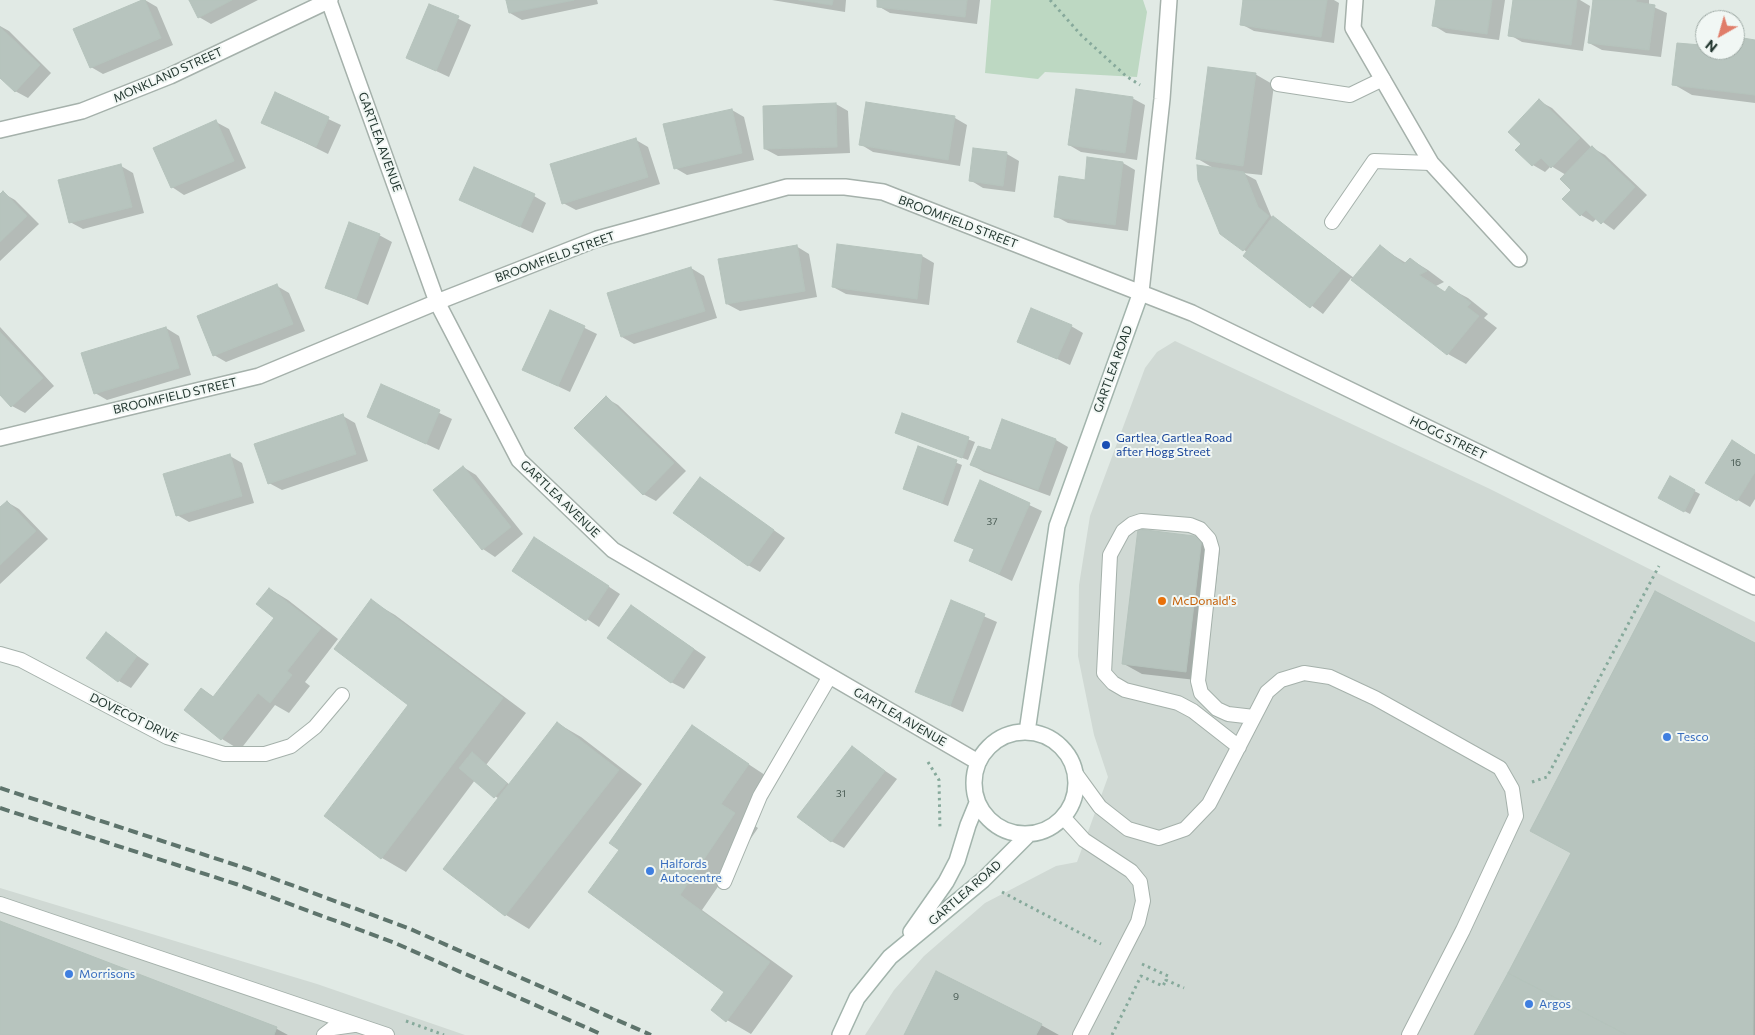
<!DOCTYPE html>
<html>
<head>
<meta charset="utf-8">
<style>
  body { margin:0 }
  #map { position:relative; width:1755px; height:1035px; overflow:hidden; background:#e1eae5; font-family:Commissioner,sans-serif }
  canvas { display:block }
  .north { position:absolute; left:1695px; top:10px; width:50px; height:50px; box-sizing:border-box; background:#f1f7f4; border:1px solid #9faba6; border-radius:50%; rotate:218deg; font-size:14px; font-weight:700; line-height:20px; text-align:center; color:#243831 }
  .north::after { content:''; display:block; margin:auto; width:18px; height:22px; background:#e07d69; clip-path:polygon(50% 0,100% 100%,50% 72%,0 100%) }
</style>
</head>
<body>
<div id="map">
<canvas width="1755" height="1035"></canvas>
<div class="north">N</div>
</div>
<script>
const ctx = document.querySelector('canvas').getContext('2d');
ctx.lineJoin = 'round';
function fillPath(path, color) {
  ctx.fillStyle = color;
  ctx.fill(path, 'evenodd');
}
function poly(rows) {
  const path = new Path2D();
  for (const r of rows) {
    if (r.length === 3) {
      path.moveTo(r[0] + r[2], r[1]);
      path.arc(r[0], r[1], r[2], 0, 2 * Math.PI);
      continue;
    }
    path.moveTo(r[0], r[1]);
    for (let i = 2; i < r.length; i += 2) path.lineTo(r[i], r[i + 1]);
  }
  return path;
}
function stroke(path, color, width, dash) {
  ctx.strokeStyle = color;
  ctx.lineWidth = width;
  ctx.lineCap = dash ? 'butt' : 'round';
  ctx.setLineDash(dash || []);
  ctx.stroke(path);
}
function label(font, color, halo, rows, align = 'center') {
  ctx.font = font + ' Commissioner,sans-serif';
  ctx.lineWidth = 4;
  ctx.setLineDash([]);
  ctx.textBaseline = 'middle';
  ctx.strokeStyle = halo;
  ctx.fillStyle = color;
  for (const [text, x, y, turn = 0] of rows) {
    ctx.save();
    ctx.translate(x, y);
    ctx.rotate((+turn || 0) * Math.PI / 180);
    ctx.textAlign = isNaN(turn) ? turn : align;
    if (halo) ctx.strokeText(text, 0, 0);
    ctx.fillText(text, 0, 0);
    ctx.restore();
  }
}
fillPath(poly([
  [1175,341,1490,489,1755,622,1755,1035,865,1035,894,990,924,956,985,903,1056,866,1077,862,1108,777,1094,735,1078,656,1079,585,1090,516,1145,368,1157,352],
  [0,888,317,984,465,1035,0,1035]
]), '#d0d9d4');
fillPath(poly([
  [991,0,1143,0,1147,12,1137,77,1045,72,1038,79,985,73]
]), '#bdd8c2');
fillPath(poly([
  [145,0,157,7,173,45,103,74,91,67],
  [190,0,258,0,211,24,199,17],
  [507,0,597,0,598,4,522,20,510,13],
  [772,0,846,0,845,12],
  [879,0,980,0,977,24,890,13,878,6],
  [1245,0,1334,0,1339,3,1334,43,1254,31,1241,24],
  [1437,0,1505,0,1499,40,1446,33,1433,25],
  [1515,0,1580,0,1590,6,1583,51,1522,42,1510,35],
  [1595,0,1649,0,1649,5,1667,13,1661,57,1602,50,1589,43],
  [430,5,471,25,449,77,408,58],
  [0,26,9,31,51,73,28,98,15,91,0,76],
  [1705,36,1705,50,1735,50,1735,47,1743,48,1755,41,1755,103,1692,95,1673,84,1702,47],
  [1255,74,1274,85,1262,175,1243,173,1256,180,1271,216,1354,278,1380,247,1406,263,1410,259,1428,270,1444,282,1436,286,1446,293,1449,288,1468,298,1488,314,1484,318,1497,328,1466,364,1448,354,1351,278,1323,314,1245,256,1247,252,1221,234,1215,169,1198,159],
  [275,94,341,125,328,154,263,122],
  [1132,98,1145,105,1137,160,1081,152,1069,145],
  [1539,101,1552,108,1591,147,1605,155,1647,195,1614,230,1597,218,1593,222,1581,215,1564,199,1573,190,1566,175,1551,166,1545,172,1533,165,1523,144],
  [836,104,848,111,850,153,778,156,765,149],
  [732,110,744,117,754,160,687,175,675,168],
  [955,118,967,125,960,166,873,152,860,144],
  [216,122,229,129,246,168,184,195,172,187],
  [636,140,648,147,660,184,576,210,563,203],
  [1007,154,1019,161,1015,192,983,188,970,180],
  [1088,159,1123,163,1135,170,1128,231,1068,223,1055,216,1086,181],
  [121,166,133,173,144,213,83,229,70,222],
  [3,193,15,200,39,224,0,261,0,196],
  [534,196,546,203,533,233,461,200],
  [379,235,392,242,368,305,326,287],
  [838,245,922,256,934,263,929,305,846,294,833,287],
  [796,246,809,254,817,297,740,311,727,304],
  [691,268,704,276,717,318,634,344,622,337],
  [277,286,289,293,305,331,226,362,214,355],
  [550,311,597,334,570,392,524,370],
  [1071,326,1083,333,1070,365,1019,341],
  [0,327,54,386,25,413,12,406,0,393],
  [166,328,179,336,191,375,107,400,95,393],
  [382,386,452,419,439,450,368,417],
  [606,398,618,405,686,471,656,501,643,494],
  [903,414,975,442,968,460,896,433],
  [343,416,355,423,368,461,282,490,269,483],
  [1003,420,1056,440,1068,447,1050,496,984,472,972,465,992,452],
  [919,448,962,465,948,506,904,489],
  [230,456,242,463,254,503,189,522,177,515],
  [1755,456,1755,499,1750,507,1707,482],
  [463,467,476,475,523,534,495,557,483,549],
  [700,478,785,538,760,572,748,565],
  [1670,478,1700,494,1690,514,1660,498],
  [980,482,1042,511,1012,581,970,561,975,550,955,540],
  [7,502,19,509,48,539,0,584,0,509],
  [1201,538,1220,549,1205,681,1142,674,1124,664],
  [547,546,620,594,599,627,587,619],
  [270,589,288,600,338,639,305,682,310,686,289,713,275,705,240,750,222,739,186,710,202,689,214,697,276,618],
  [1656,592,1755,644,1755,1035,1475,1035,1573,853],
  [371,601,395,615,526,713,486,765,510,785,557,723,581,737,642,784,529,929,506,915,445,868,499,799,475,780,406,872,382,858,326,816,409,705],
  [951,602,997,622,963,712,917,691],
  [631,606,706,657,684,689,671,682],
  [106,634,149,664,131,688,119,681],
  [692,727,771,779,744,818,758,828,702,910,793,976,751,1034,727,1020,726,992,620,850],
  [852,748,897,779,844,848,831,841],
  [0,922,277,1029,288,1035,0,1035],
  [1041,1025,1059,1035,905,1035]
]), '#0003');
const building = poly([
  [142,0,145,0,161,38,90,68,73,29,142,0],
  [189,0,232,0,198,18,189,0],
  [506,0,574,0,509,13,506,0],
  [799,0,833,0,832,5,799,0],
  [877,0,967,0,965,17,877,7,877,0],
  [1243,0,1327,0,1321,37,1240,25,1243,0],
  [1436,0,1492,0,1487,34,1432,26,1436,0],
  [1513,0,1577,0,1571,45,1508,36,1513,0],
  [1593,0,1636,0,1636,2,1655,5,1649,50,1588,43,1593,0],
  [429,4,459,16,436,71,406,58,429,4],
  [0,27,40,65,15,92,0,78,0,27],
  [1702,35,1705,35,1705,50,1735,50,1735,46,1742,47,1743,38,1755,40,1755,95,1672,85,1677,43,1701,45,1702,35],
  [1208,67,1256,73,1243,166,1196,159,1208,67],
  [1076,89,1133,97,1125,153,1068,145,1076,89],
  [275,92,329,117,316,147,261,123,275,92],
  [1539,99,1580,138,1551,168,1541,158,1532,166,1515,150,1521,144,1508,132,1539,99],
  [866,102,955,116,948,160,859,145,866,102],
  [836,103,837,147,764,149,763,106,836,103],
  [732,109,742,153,674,169,663,124,732,109],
  [216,120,234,161,171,188,153,148,216,120],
  [636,138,648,177,562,204,550,164,636,138],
  [1592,146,1635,187,1601,224,1586,210,1580,216,1562,199,1571,190,1560,179,1592,146],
  [973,148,1007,152,1003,186,969,181,973,148],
  [1087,157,1123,162,1115,225,1054,217,1059,176,1085,180,1087,157],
  [121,164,132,207,69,223,58,180,121,164],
  [1197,165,1244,172,1258,207,1269,216,1243,251,1220,234,1198,180,1197,165],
  [474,167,535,194,520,227,459,200,474,167],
  [3,191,27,216,0,242,0,194,3,191],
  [1273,216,1341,269,1310,308,1243,256,1273,216],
  [349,222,380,234,356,299,325,288,349,222],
  [837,244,922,255,917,299,832,287,837,244],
  [797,245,805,291,726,304,718,259,797,245],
  [1380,245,1404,264,1410,258,1427,271,1419,275,1445,292,1449,286,1471,303,1467,307,1479,316,1447,355,1351,280,1380,245],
  [691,267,705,311,621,337,607,293,691,267],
  [277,284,293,324,213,356,197,316,277,284],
  [1031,308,1072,325,1057,359,1017,342,1031,308],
  [550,310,585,326,558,386,522,370,550,310],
  [166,327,179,368,94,394,81,353,166,327],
  [0,332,43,378,11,407,0,395,0,332],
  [381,384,440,410,426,444,367,417,381,384],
  [606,396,674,463,643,495,574,428,606,396],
  [902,413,969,437,962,458,895,433,902,413],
  [343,414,356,454,268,484,254,444,343,414],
  [1002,419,1056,439,1038,490,970,465,978,446,991,450,1002,419],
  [1732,440,1755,455,1755,472,1737,501,1705,483,1732,440],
  [918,446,957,460,942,503,903,489,918,446],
  [230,454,242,496,176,516,163,474,230,454],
  [463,466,511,527,482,550,433,490,463,466],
  [1670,476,1695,490,1684,512,1658,498,1670,476],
  [700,477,774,530,748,566,673,513,700,477],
  [980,480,1030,503,999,574,969,561,974,549,954,541,980,480],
  [7,501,36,531,0,565,0,507,7,501],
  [1138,529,1202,537,1186,672,1122,664,1138,529],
  [534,537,609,586,586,621,512,571,534,537],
  [269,588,321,628,287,671,292,675,270,703,258,693,221,740,184,710,201,688,213,697,274,618,256,604,269,588],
  [1655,591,1755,643,1753,1035,1627,1035,1508,973,1571,853,1530,831,1655,591],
  [371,599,503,698,381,859,324,816,408,705,334,649,371,599],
  [951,600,985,614,950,706,915,692,951,600],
  [631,605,694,649,671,683,607,638,631,605],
  [106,632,137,656,118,682,86,658,106,632],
  [557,722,619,770,505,916,443,869,557,722],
  [692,725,749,764,721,804,735,813,680,895,770,962,726,1022,711,1010,724,992,588,892,619,850,609,843,692,725],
  [852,746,885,771,831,842,797,817,852,746],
  [472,752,507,783,494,798,459,768,472,752],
  [0,921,277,1027,274,1035,0,1035,0,921],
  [936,971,1042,1024,1036,1035,904,1035,936,971],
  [1508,973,1627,1035,1474,1035,1508,973]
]);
fillPath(building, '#b7c4be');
stroke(building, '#b5c3bc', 1);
const lane = poly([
  [1278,84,1350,95,1383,79],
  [1332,222,1374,161,1431,163],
  [0,654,21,660,167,737,224,754,265,754,291,746,315,727,342,695],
  [1239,747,1193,711,1178,703,1125,690,1113,683,1104,673,1110,555,1123,531,1132,524,1141,521,1190,525,1200,529,1209,539,1212,549,1198,681,1201,693,1217,709,1228,714,1254,717],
  [1076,774,1100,807,1128,829,1159,838,1185,829,1209,804,1267,692,1281,680,1304,673,1330,677,1375,698,1500,768,1512,789,1516,816,1463,930,1409,1035],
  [1063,817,1084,840,1131,871,1140,882,1143,901,1138,922,1080,1035],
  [724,882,760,796,830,676],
  [0,904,387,1035],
  [324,1035,333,1028,354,1025]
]);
const street = poly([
  [1355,0,1353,28,1431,163,1519,259],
  [329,1,437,302,519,460,613,550,978,762],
  [0,130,82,111,170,76,330,0],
  [1141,292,1162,99,1169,0],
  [0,438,259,376,437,302,597,239,787,187,845,187,883,192,1192,313,1755,587]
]);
const secondary = poly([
  [1027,732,1057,526,1141,292],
  [1025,783,51],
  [911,932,946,882,957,861,968,825,977,803],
  [840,1035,857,998,890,957,983,880,1029,834]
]);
stroke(lane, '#a5b1ab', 16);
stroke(street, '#a5b1ab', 18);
stroke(secondary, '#a2b4ac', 18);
stroke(poly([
  [1050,0,1081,35,1126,76,1140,85],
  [928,762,939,780,940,830],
  [1532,782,1547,777,1659,566],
  [1002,892,1101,944],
  [1142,964,1168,976,1166,980,1184,988],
  [406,1021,444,1035],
  [1112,1035,1141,976,1163,986,1166,980]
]), '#86a99b', 3, [2.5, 4]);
stroke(lane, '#fff', 14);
stroke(street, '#fff', 15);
stroke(secondary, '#fff', 15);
stroke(poly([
  [0,788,248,869,408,928,651,1035],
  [0,808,236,884,395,943,603,1035]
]), '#5e746c', 4, [10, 5]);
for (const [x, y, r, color] of [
  [1106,445,5,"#1a4fb4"],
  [1162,601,5,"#e8710a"],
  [1667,737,5,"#3f7fe0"],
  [650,871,5,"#3f7fe0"],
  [69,974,5,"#3f7fe0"],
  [1529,1004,5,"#3f7fe0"]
]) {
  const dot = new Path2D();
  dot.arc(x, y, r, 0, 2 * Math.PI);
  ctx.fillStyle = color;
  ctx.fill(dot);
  stroke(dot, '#f1f7f4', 2);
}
label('10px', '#495b54', null, [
  ["16",1736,463],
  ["37",992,522],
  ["31",841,794],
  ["9",956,997]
]);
label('12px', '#243831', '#f1f7f4', [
  ["MONKLAND STREET",168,75,-24],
  ["GARTLEA AVENUE",380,142,70],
  ["BROOMFIELD STREET",958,222,21],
  ["BROOMFIELD STREET",555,257,-20],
  ["GARTLEA ROAD",1113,369,-70],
  ["BROOMFIELD STREET",175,396,-13],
  ["HOGG STREET",1448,438,26],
  ["GARTLEA AVENUE",560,499,44],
  ["GARTLEA AVENUE",900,717,30],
  ["DOVECOT DRIVE",134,718,26],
  ["GARTLEA ROAD",965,893,-41]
]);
label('12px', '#164399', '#f1f7f4', [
  ["Gartlea, Gartlea Road",1116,438],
  ["after Hogg Street",1116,452]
], 'left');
label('12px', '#c56008', '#f1f7f4', [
  ["McDonald's",1172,601]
], 'left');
label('12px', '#366cbe', '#f1f7f4', [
  ["Tesco",1677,737],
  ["Halfords",660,864],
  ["Autocentre",660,878],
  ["Morrisons",79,974],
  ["Argos",1539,1004]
], 'left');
</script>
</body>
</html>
